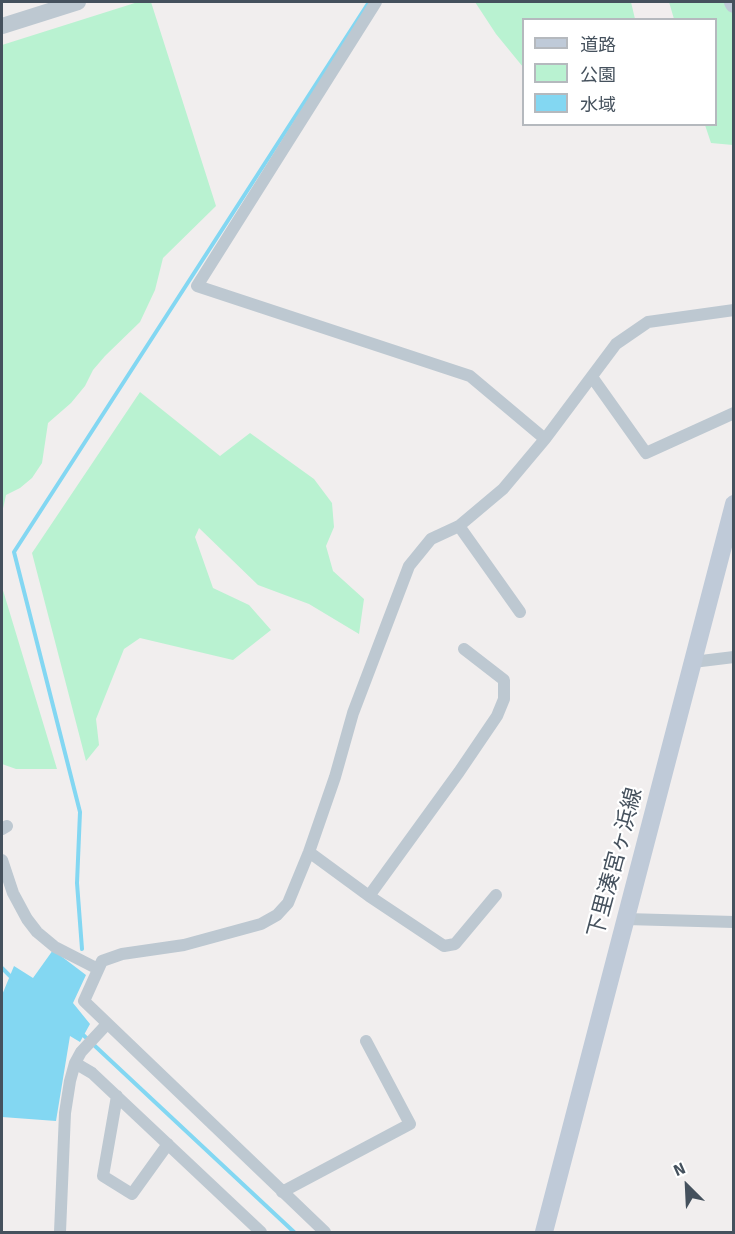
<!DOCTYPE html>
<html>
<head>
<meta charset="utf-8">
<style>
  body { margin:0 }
  #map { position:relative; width:735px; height:1234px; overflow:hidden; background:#f1eeee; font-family:Signika,"Noto Sans JP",sans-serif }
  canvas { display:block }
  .frame { position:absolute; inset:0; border:3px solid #45515d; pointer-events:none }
  .legend { position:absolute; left:522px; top:18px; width:195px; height:108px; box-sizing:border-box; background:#fff; border:2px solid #b5b9be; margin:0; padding:8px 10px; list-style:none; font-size:18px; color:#45515d }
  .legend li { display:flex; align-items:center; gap:12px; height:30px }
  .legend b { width:30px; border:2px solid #b5b9be }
  .north { position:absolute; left:657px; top:1156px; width:60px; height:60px; -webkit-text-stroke:4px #fff; paint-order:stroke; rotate:336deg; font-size:16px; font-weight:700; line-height:24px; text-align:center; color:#45515d }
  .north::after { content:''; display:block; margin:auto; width:21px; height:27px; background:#45515d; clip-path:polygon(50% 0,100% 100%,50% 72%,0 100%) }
</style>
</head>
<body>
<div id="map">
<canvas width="735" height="1234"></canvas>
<div class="frame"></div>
<ul class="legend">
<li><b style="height:8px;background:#bfcad8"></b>道路</li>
<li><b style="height:16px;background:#b9f2d1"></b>公園</li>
<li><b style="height:16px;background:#83d7f2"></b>水域</li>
</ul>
<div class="north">N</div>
</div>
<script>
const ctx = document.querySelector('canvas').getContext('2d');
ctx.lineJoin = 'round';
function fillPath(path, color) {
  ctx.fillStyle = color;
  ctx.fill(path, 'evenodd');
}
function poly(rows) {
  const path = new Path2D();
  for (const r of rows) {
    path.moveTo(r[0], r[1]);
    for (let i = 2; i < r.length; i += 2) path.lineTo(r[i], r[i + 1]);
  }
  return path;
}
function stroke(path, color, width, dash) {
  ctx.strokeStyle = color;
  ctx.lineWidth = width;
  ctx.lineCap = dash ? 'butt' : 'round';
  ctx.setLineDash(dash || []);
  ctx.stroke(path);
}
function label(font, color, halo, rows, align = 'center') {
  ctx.font = font + ' Signika,"Noto Sans JP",sans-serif';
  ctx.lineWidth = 4.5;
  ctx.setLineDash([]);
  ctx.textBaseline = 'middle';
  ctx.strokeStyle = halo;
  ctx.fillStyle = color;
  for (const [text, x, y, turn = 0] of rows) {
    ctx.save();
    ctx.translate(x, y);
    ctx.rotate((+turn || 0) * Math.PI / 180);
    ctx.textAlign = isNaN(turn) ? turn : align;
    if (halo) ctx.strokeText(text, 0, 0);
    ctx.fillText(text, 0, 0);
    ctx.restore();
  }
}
fillPath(poly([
  [138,2,151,2,216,206,163,258,155,290,140,322,105,356,93,370,85,386,71,403,48,423,42,463,32,478,20,488,6,495,2,513,2,45],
  [475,2,631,2,635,19,524,20,523,67,496,34],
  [669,2,733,2,733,145,711,143,705,125,716,124,716,20,674,19],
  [140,392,220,456,250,433,314,479,332,503,334,527,326,546,333,571,364,599,359,634,309,604,258,585,199,528,195,537,213,588,249,605,271,630,233,660,140,638,124,649,96,719,99,745,86,761,32,553],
  [2,587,57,769,16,769,2,764]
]), '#b9f2d1');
fillPath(poly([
  [53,950,86,975,73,1003,90,1024,80,1042,70,1036,56,1121,2,1117,2,995,14,966,33,978]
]), '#83d7f2');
stroke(poly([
  [82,949,77,883,80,812,14,552,369,2],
  [2,968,14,980],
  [80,1032,294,1232]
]), '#83d7f2', 4);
stroke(poly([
  [376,2,197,286,470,376,545,439],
  [592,377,646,453,734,413],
  [459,526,520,612],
  [693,662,734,657],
  [2,829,7,826],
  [309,852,369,896,444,946,455,944,496,895],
  [2,860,13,893,27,919,37,932,55,947,98,969],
  [369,896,459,772,497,716,504,699,504,680,464,649],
  [626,919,734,922],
  [75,1063,92,1073,261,1232],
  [117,1096,103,1176,132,1194,168,1144],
  [282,1192,410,1124,366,1041],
  [60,1232,65,1113,70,1081,75,1063,81,1052,107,1024],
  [325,1232,84,1001,102,961,122,954,184,945,261,924,277,915,288,903,309,852,335,777,353,713,409,566,431,539,459,526,503,489,545,439,616,344,648,322,734,310]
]), '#bdc8d1', 12);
stroke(poly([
  [2,26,78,2]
]), '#bdc8d1', 16);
stroke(poly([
  [733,2,734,4],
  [544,1232,734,504]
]), '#bfcad8', 18);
label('22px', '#45515d', '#fff', [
  ["下里湊宮ヶ浜線",616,863,-75]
]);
</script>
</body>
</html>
